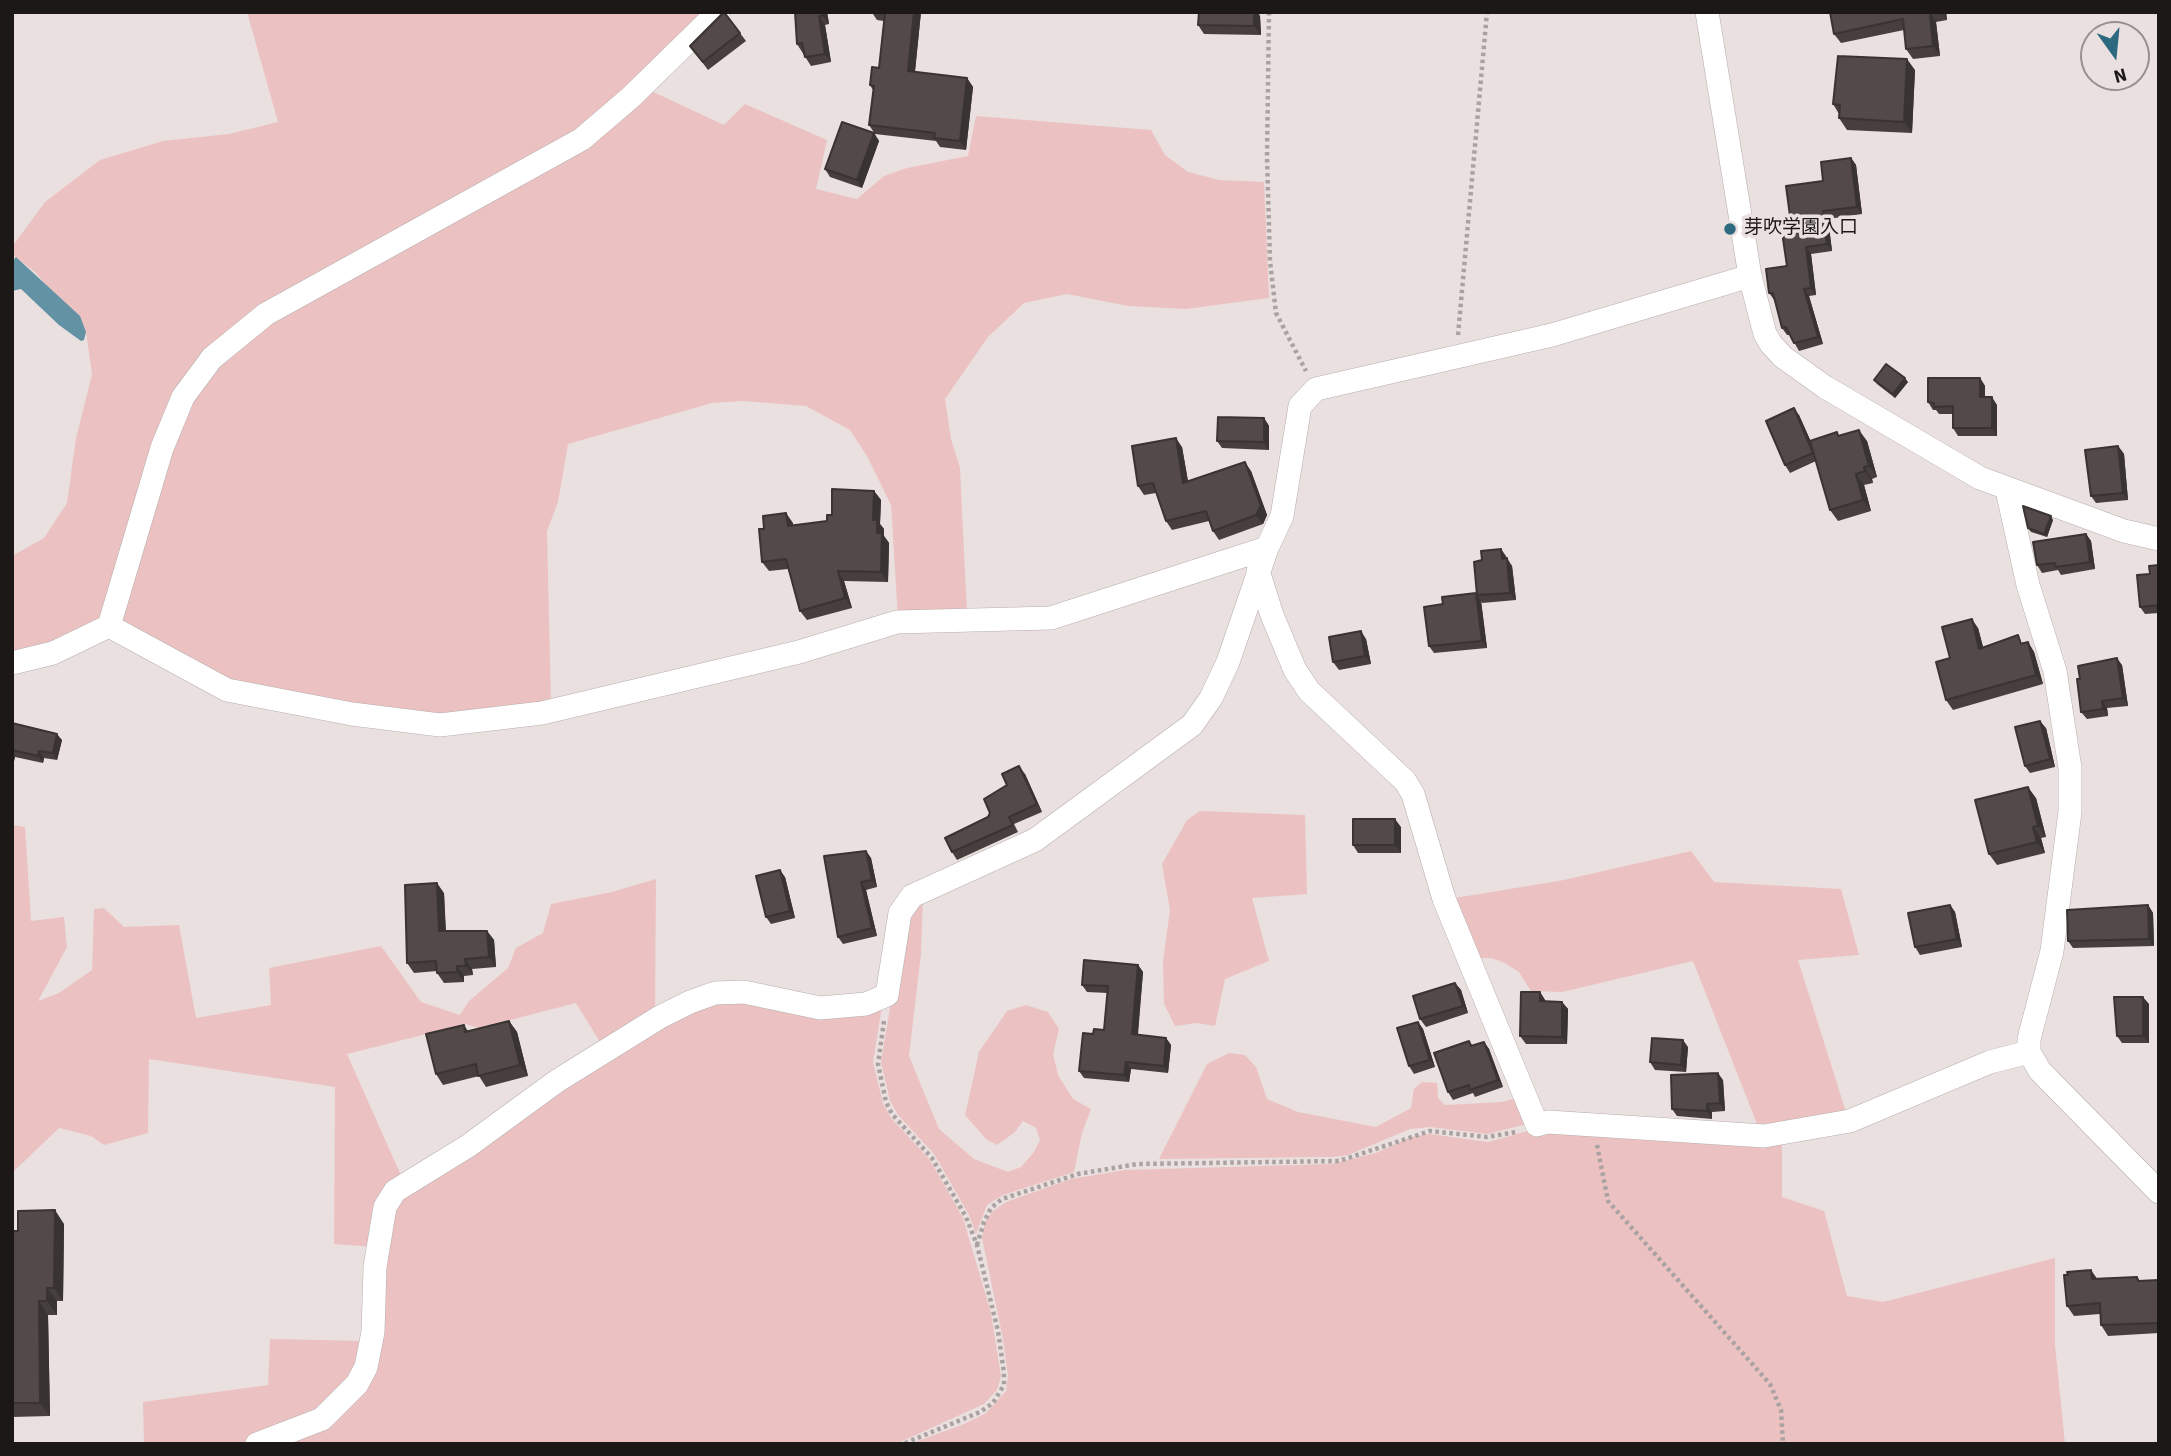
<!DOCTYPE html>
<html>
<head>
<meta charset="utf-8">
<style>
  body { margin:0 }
  #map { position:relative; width:2171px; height:1456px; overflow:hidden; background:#eae0df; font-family:"Source Sans 3",sans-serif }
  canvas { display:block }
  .frame { position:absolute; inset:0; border:14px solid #1c1818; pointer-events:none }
  .north { position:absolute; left:2080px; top:21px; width:70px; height:70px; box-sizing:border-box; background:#eae0df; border:2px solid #98908f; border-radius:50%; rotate:165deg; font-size:19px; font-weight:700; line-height:28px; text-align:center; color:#1c1818 }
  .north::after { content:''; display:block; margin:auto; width:24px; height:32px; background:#2d6a80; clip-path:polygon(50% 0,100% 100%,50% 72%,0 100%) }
</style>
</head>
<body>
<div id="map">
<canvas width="2171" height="1456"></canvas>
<div class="frame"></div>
<div class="north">N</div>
</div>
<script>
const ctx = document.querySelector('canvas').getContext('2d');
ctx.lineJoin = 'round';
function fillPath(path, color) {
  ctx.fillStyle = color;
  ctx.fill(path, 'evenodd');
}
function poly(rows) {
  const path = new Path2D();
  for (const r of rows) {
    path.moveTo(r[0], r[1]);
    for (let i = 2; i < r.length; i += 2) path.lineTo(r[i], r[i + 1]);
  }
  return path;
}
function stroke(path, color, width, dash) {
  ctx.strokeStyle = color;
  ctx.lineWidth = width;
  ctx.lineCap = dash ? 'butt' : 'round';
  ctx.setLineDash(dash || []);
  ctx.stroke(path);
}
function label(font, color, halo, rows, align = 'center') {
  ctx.font = font + ' "Source Sans 3","Noto Sans JP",sans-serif';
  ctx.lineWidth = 7;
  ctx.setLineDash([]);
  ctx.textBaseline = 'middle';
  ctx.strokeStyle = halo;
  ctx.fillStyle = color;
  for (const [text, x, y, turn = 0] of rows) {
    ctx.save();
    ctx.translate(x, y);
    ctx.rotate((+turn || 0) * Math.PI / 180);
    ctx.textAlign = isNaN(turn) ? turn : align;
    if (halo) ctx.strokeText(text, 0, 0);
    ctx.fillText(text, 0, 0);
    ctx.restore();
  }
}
fillPath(poly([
  [247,12,709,12,577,135,375,245,193,378,107,622,65,641,12,655,12,556,44,538,67,503,76,438,92,374,86,332,36,273,12,254,12,247,45,202,100,160,163,141,229,134,278,122],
  [645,88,724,125,745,104,827,140,816,189,857,199,884,176,907,168,968,156,976,116,1151,130,1165,155,1188,172,1219,180,1264,182,1269,298,1186,309,1128,306,1067,294,1024,303,988,337,945,399,951,439,960,468,967,614,898,618,891,505,867,456,850,430,806,406,744,401,712,403,568,444,558,502,547,531,551,704,464,718,248,696,122,622,162,458,183,407,241,337],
  [1200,811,1305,815,1307,894,1252,898,1269,961,1225,979,1215,1026,1197,1023,1175,1026,1164,1004,1163,961,1170,910,1162,864,1187,820],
  [12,825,25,827,31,921,64,917,67,947,38,1001,59,993,92,970,94,909,104,908,124,927,179,925,196,1018,271,1005,269,968,381,946,421,1002,460,1015,469,1001,508,968,516,948,543,933,551,904,612,892,656,879,655,1015,603,1047,576,1003,479,1028,466,1024,347,1054,403,1180,375,1247,334,1244,335,1087,149,1059,148,1133,104,1145,91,1136,59,1128,12,1173],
  [1691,851,1714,882,1841,889,1859,955,1798,960,1847,1115,1813,1122,1757,1124,1693,961,1562,992,1531,991,1519,972,1505,963,1491,958,1472,958,1455,898,1564,880],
  [923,897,921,954,909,1056,939,1129,974,1159,1008,1172,1021,1167,1034,1152,1040,1140,1036,1128,1023,1121,1015,1132,997,1145,986,1139,965,1115,979,1052,1007,1011,1026,1005,1048,1012,1059,1029,1053,1054,1058,1075,1073,1099,1091,1109,1082,1133,1074,1172,1003,1195,987,1205,976,1234,969,1215,934,1154,898,1115,890,1101,881,1062,905,918],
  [883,1000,873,1062,883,1103,891,1118,930,1160,963,1218,991,1313,1001,1376,997,1390,984,1404,896,1444,276,1444,345,1406,399,1194,704,1001],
  [1229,1053,1245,1055,1256,1067,1267,1099,1298,1112,1376,1127,1411,1108,1414,1089,1422,1082,1437,1083,1438,1098,1445,1105,1502,1102,1521,1097,1531,1123,1488,1134,1430,1127,1410,1129,1348,1155,1332,1157,1159,1159,1207,1064],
  [1531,1130,1782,1136,1782,1197,1824,1211,1847,1296,1883,1302,2055,1258,2055,1345,2065,1444,910,1444,964,1424,986,1413,1006,1391,1008,1376,1003,1339,982,1238,985,1222,993,1211,1006,1202,1071,1179,1125,1170,1331,1164,1376,1153,1411,1137,1430,1134,1488,1142],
  [270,1339,368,1341,339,1400,271,1435,240,1444,144,1444,143,1402,268,1385]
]), '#ebc2c1');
fillPath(poly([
  [16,257,80,316,86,332,84,340,81,341,59,325,21,289,12,291,12,262]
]), '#6392a5');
const street = poly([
  [1707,12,1750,276,1765,334,1771,344,1783,357,1825,387,1980,478,2124,531,2159,539],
  [2007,490,2028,585,2055,671,2070,768,2070,812,2052,951,2029,1039,2029,1052,2040,1071,2159,1192],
  [1258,571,1272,615,1295,670,1309,691,1405,781,1413,794,1444,899,1537,1125,1548,1122,1764,1136,1850,1121,1990,1062,2029,1052],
  [109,626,227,690,352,714,440,725,542,713,799,652,897,622,1051,618,1267,548],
  [12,663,53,653,109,626,162,448,183,397,212,358,266,314,582,139,631,97,718,12],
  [257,1444,322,1419,357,1384,366,1367,373,1332,375,1267,385,1207,395,1191,468,1146,557,1081,660,1017,690,1002,715,993,744,992,820,1008,866,1004,887,995,900,913,912,896,1035,840,1192,725,1211,698,1228,662,1267,548,1282,516,1300,406,1316,389,1552,335,1750,276]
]);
stroke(street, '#b7adad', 24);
stroke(poly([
  [1269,12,1267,157,1270,261,1276,313,1306,371],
  [1458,335,1487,12],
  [884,1021,878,1064,886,1102,892,1114,932,1158,966,1217,977,1245,998,1331,1004,1373,1004,1385,993,1403,980,1412,903,1444],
  [1597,1145,1608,1201,1770,1384,1781,1410,1783,1444],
  [977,1245,984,1222,991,1208,1002,1199,1078,1174,1137,1164,1339,1161,1430,1131,1487,1137,1516,1132]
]), '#aaa2a2', 4.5, [3.5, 3.5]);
stroke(street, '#fff', 23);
fillPath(poly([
  [795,12,827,12,829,24,825,25,831,62,811,66,797,44],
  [857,12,921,12,915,72,967,78,973,87,966,150,940,147,936,141,875,134,869,125,873,90,870,85,879,68,884,21,877,20,873,14],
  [1830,12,1946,12,1947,20,1936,22,1940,56,1913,59,1906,49,1904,30,1841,43,1834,34],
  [1260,16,1261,35,1204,34,1198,25],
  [740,33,746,41,708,70,696,54],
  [1915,70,1912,133,1847,130,1839,118,1839,114,1833,104],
  [874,133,879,141,862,188,830,177,825,169],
  [1851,158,1856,165,1862,214,1828,219,1832,251,1811,254,1816,295,1809,296,1823,344,1799,351,1790,335,1787,335,1782,328,1775,301,1769,293,1787,266,1792,231],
  [1980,378,1985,386,1985,397,1997,405,1997,436,1958,436,1953,428,1953,414,1939,414,1936,410,1933,410,1928,402],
  [1874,380,1908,382,1895,398,1877,384],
  [1799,415,1811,442,1840,436,1867,441,1877,477,1872,479,1873,483,1864,485,1871,511,1838,521,1830,510,1816,461,1790,473,1785,465],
  [1264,418,1269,426,1269,450,1222,448,1217,441],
  [2118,446,2124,454,2128,500,2096,503,2091,496],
  [1182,447,1188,482,1251,471,1267,515,1263,524,1219,540,1213,531,1209,521,1172,530,1166,521,1156,493,1144,495,1138,486],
  [874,491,881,500,880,524,884,529,884,536,889,543,888,582,844,581,852,608,807,620,800,611,788,569,769,571,762,562,793,523,793,525,827,521,832,515],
  [2053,520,2047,537,2031,532,2028,528],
  [2086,534,2091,541,2095,569,2061,575,2058,570,2042,573,2037,565],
  [1501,549,1506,558,1512,566,1516,600,1482,603,1481,601,1487,648,1434,653,1429,646,1476,593,1477,595,1482,560],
  [2159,565,2159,613,2145,614,2140,607,2150,574],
  [1978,628,1983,647,2028,642,2034,652,2043,684,1953,710,1946,700,1950,658],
  [1366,639,1371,664,1339,670,1333,662],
  [2122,665,2128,706,2107,708,2108,716,2087,719,2081,712],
  [12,723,62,740,57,760,44,758,43,763,15,757,12,766],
  [2046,728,2055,767,2030,773,2025,766],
  [1025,774,1042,812,1014,824,1018,832,957,860,952,852,988,817],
  [2036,798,2046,837,2041,838,2045,853,1997,865,1989,854],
  [1401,827,1401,853,1358,853,1353,845],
  [866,851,871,858,877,887,866,890,877,936,843,944,838,937],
  [785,877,795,918,771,924,766,917],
  [444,893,446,931,487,931,494,940,496,967,472,969,473,975,464,976,464,982,444,983,437,973,437,971,414,973,407,963],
  [1950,905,1955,912,1962,947,1920,955,1915,947],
  [2148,905,2153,913,2154,946,2073,948,2068,941],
  [1138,965,1143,972,1138,1035,1166,1038,1171,1045,1168,1073,1131,1069,1129,1082,1084,1078,1079,1071,1093,1034,1104,1030,1108,993,1087,992,1082,985],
  [1455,983,1461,990,1468,1013,1426,1027,1420,1019],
  [1540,992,1545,1000,1545,1001,1562,1002,1568,1009,1567,1044,1526,1044,1520,1036],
  [2149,1004,2149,1043,2122,1043,2117,1036],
  [509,1021,517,1032,528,1076,486,1087,479,1076,443,1085,436,1074,464,1025,468,1031],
  [1418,1022,1423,1029,1435,1067,1414,1074,1409,1066],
  [1469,1041,1473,1046,1484,1042,1489,1049,1503,1087,1475,1097,1473,1093,1453,1100,1448,1092],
  [1688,1047,1686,1072,1655,1070,1650,1062],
  [1723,1080,1725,1111,1712,1112,1712,1119,1677,1116,1672,1109],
  [64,1224,63,1301,57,1301,57,1315,48,1315,50,1416,12,1417,12,1238,18,1231],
  [2137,1277,2140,1281,2159,1280,2159,1333,2108,1336,2101,1325,2100,1314,2074,1316,2067,1306,2098,1279]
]), '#473f3e');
fillPath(poly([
  [822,12,827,12,829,24,823,16],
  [914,12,921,12,914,80,908,71],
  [1254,12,1258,12,1260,16,1261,35,1254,26],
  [1941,12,1946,12,1947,20],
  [1930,13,1936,22,1940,56,1933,46],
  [819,16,825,25,831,62,825,54],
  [1907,59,1915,70,1912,133,1904,122],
  [967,78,973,87,966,150,960,141],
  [874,133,879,141,862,188,857,180],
  [1851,158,1856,165,1862,214,1857,207],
  [1823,211,1828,219,1832,251,1827,244],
  [1806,247,1811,254,1816,295,1811,288],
  [1804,289,1809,296,1823,344,1818,337],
  [1905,378,1908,382,1895,398,1893,394],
  [1980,378,1985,386,1985,405,1980,397],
  [1992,397,1997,405,1997,436,1992,428],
  [1794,408,1799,415,1819,460,1813,453],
  [1264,418,1269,426,1269,450,1264,442],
  [1859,430,1867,441,1877,477,1869,466],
  [1176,438,1182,447,1190,492,1183,483],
  [2118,446,2124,454,2128,500,2123,493],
  [1245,462,1251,471,1267,515,1263,524,1256,515],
  [1864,467,1872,479,1873,483,1865,471],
  [1856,474,1864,485,1871,511,1863,500],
  [874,491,881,500,880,524,884,529,884,536,889,543,888,582,881,572,873,520],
  [786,513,793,523,794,535,788,526],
  [2051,516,2053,520,2047,537,2044,534],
  [2086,534,2091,541,2095,569,2090,562],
  [1501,549,1506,556,1507,566,1502,559],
  [1507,558,1512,566,1516,600,1510,593],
  [838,571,844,581,852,608,845,598],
  [1476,593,1481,601,1487,648,1482,641],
  [1972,619,1978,628,1986,658,1979,649],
  [1361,631,1366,639,1371,664,1365,656],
  [2028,642,2034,652,2043,684,2036,675],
  [2117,658,2122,665,2128,706,2123,698],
  [2102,701,2107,708,2108,716,2103,709],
  [2040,721,2046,728,2055,767,2050,759],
  [57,734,62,740,57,760,53,753],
  [39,751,44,758,43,763,38,756],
  [12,753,15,757,13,766,12,765],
  [1019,766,1025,774,1042,812,1037,804],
  [2028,787,2036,798,2046,837,2038,826],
  [1395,819,1401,827,1401,853,1395,845],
  [2033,827,2041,838,2045,853,2037,842],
  [866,851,871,858,877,887,872,880],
  [780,870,785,877,795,918,790,911],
  [861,882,866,890,877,936,872,928],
  [437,883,444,893,446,941,439,931],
  [1950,905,1955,912,1962,947,1957,939],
  [2148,905,2153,913,2154,946,2149,939],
  [487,931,494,940,496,967,489,957],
  [465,959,472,969,473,975,466,966],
  [1138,965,1143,972,1137,1041,1132,1034],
  [457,966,464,976,464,982,457,972],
  [1455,983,1461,990,1468,1013,1463,1006],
  [1540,992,1545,1000,1545,1009,1540,1001],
  [2143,997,2149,1004,2149,1043,2143,1036],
  [1562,1002,1568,1009,1567,1044,1562,1037],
  [509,1021,517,1032,528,1076,520,1065],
  [1418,1022,1423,1029,1435,1067,1430,1060],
  [1166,1038,1171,1045,1168,1073,1164,1066],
  [1683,1040,1688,1047,1686,1072,1681,1065],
  [1484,1042,1489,1049,1503,1087,1498,1080],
  [1126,1062,1131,1069,1129,1082,1124,1075],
  [1718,1073,1723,1080,1725,1111,1720,1103],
  [1707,1104,1712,1112,1712,1119,1707,1111],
  [55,1210,64,1224,63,1301,54,1288],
  [2091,1270,2098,1280,2092,1279],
  [47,1288,57,1301,57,1315,47,1301],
  [39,1301,48,1315,50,1416,40,1403]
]), '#393332');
const building = poly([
  [724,12,740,33,703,62,690,46,724,12],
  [795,12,822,12,823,16,819,16,825,54,805,57,802,43,797,44,795,12],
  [881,12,914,12,908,71,967,78,960,141,934,138,935,133,869,125,874,86,870,85,872,67,879,68,885,13,881,12],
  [1199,12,1254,12,1254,26,1198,25,1199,12],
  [1830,12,1932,12,1930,13,1933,46,1906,49,1903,19,1834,34,1830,12],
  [1838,56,1907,59,1904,122,1839,118,1840,105,1833,104,1838,56],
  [842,122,874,133,857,180,825,169,842,122],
  [1851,158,1857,207,1823,211,1827,244,1806,247,1811,288,1804,289,1818,337,1794,343,1786,327,1782,328,1773,293,1769,293,1766,269,1787,266,1782,232,1792,231,1786,186,1823,181,1821,162,1851,158],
  [1886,364,1905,378,1893,394,1874,380,1886,364],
  [1928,378,1980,378,1980,397,1992,397,1992,428,1953,428,1953,406,1934,407,1934,403,1928,402,1928,378],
  [1794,408,1813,453,1785,465,1766,421,1794,408],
  [1218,417,1264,418,1264,442,1217,441,1218,417],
  [1859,430,1869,466,1864,467,1865,471,1856,474,1863,500,1830,510,1810,441,1837,432,1838,436,1859,430],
  [1176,438,1183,483,1245,462,1261,506,1256,515,1213,531,1206,511,1166,521,1153,483,1138,486,1132,446,1176,438],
  [2118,446,2123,493,2091,496,2085,450,2118,446],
  [832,489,874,491,873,520,877,520,877,533,882,533,881,572,838,571,845,598,800,611,786,559,762,562,759,529,764,529,763,516,786,513,788,526,827,521,827,515,832,515,832,489],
  [2023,506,2051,516,2044,534,2028,528,2023,506],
  [2086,534,2090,562,2056,567,2055,563,2037,565,2033,542,2086,534],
  [1501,549,1502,559,1507,558,1510,593,1477,595,1474,562,1482,560,1481,551,1501,549],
  [2159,565,2159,605,2140,607,2137,575,2150,574,2149,566,2159,565],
  [1476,593,1482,641,1429,646,1424,607,1443,604,1442,597,1476,593],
  [1972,619,1979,649,2018,635,2021,644,2028,642,2036,675,1946,700,1936,662,1950,658,1942,627,1972,619],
  [1361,631,1365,656,1333,662,1329,637,1361,631],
  [2117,658,2123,698,2102,701,2103,709,2081,712,2077,679,2080,679,2078,666,2117,658],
  [2040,721,2050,759,2025,766,2015,727,2040,721],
  [12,723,57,734,53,753,39,751,38,756,12,750,12,723],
  [1019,766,1037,804,1009,817,1013,825,952,852,945,838,988,817,990,813,984,799,1007,785,1002,774,1019,766],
  [2028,787,2038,826,2033,827,2037,842,1989,854,1975,800,2028,787],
  [1353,819,1395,819,1395,845,1353,845,1353,819],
  [866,851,872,880,861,882,872,928,838,937,824,856,866,851],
  [780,870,790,911,766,917,756,876,780,870],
  [437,883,439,931,487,931,489,957,465,959,466,966,457,966,457,972,437,973,436,961,407,963,405,885,437,883],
  [1950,905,1957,939,1915,947,1908,913,1950,905],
  [2148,905,2149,939,2068,941,2067,910,2148,905],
  [1084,960,1138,965,1132,1034,1166,1038,1164,1066,1126,1062,1124,1075,1079,1071,1083,1033,1093,1034,1094,1029,1104,1030,1108,986,1082,985,1084,960],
  [1455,983,1463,1006,1420,1019,1413,996,1455,983],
  [1521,992,1540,992,1540,1001,1562,1002,1562,1037,1520,1036,1521,992],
  [2114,997,2143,997,2143,1036,2117,1036,2114,997],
  [509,1021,520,1065,478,1076,476,1064,436,1074,426,1034,464,1025,465,1032,509,1021],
  [1418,1022,1430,1060,1409,1066,1397,1028,1418,1022],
  [1652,1038,1683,1040,1681,1065,1650,1062,1652,1038],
  [1469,1041,1471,1046,1484,1042,1498,1080,1470,1090,1469,1085,1448,1092,1434,1053,1469,1041],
  [1718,1073,1720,1103,1707,1104,1707,1111,1672,1109,1671,1075,1718,1073],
  [55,1210,54,1288,47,1288,47,1301,39,1301,40,1403,12,1403,13,1231,18,1231,18,1211,55,1210],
  [2091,1270,2092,1279,2137,1277,2138,1281,2159,1280,2159,1323,2101,1325,2100,1303,2067,1306,2064,1275,2068,1275,2067,1272,2091,1270]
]);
fillPath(building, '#524948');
stroke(building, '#393332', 2);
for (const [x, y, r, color] of [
  [1730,229,7,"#2d6a80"]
]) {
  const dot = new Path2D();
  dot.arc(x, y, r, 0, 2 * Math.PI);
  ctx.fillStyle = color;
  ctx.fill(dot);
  stroke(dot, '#eae0df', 2.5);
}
label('19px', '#1c1818', '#eae0df', [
  ["芽吹学園入口",1744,229]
], 'left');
</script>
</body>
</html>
